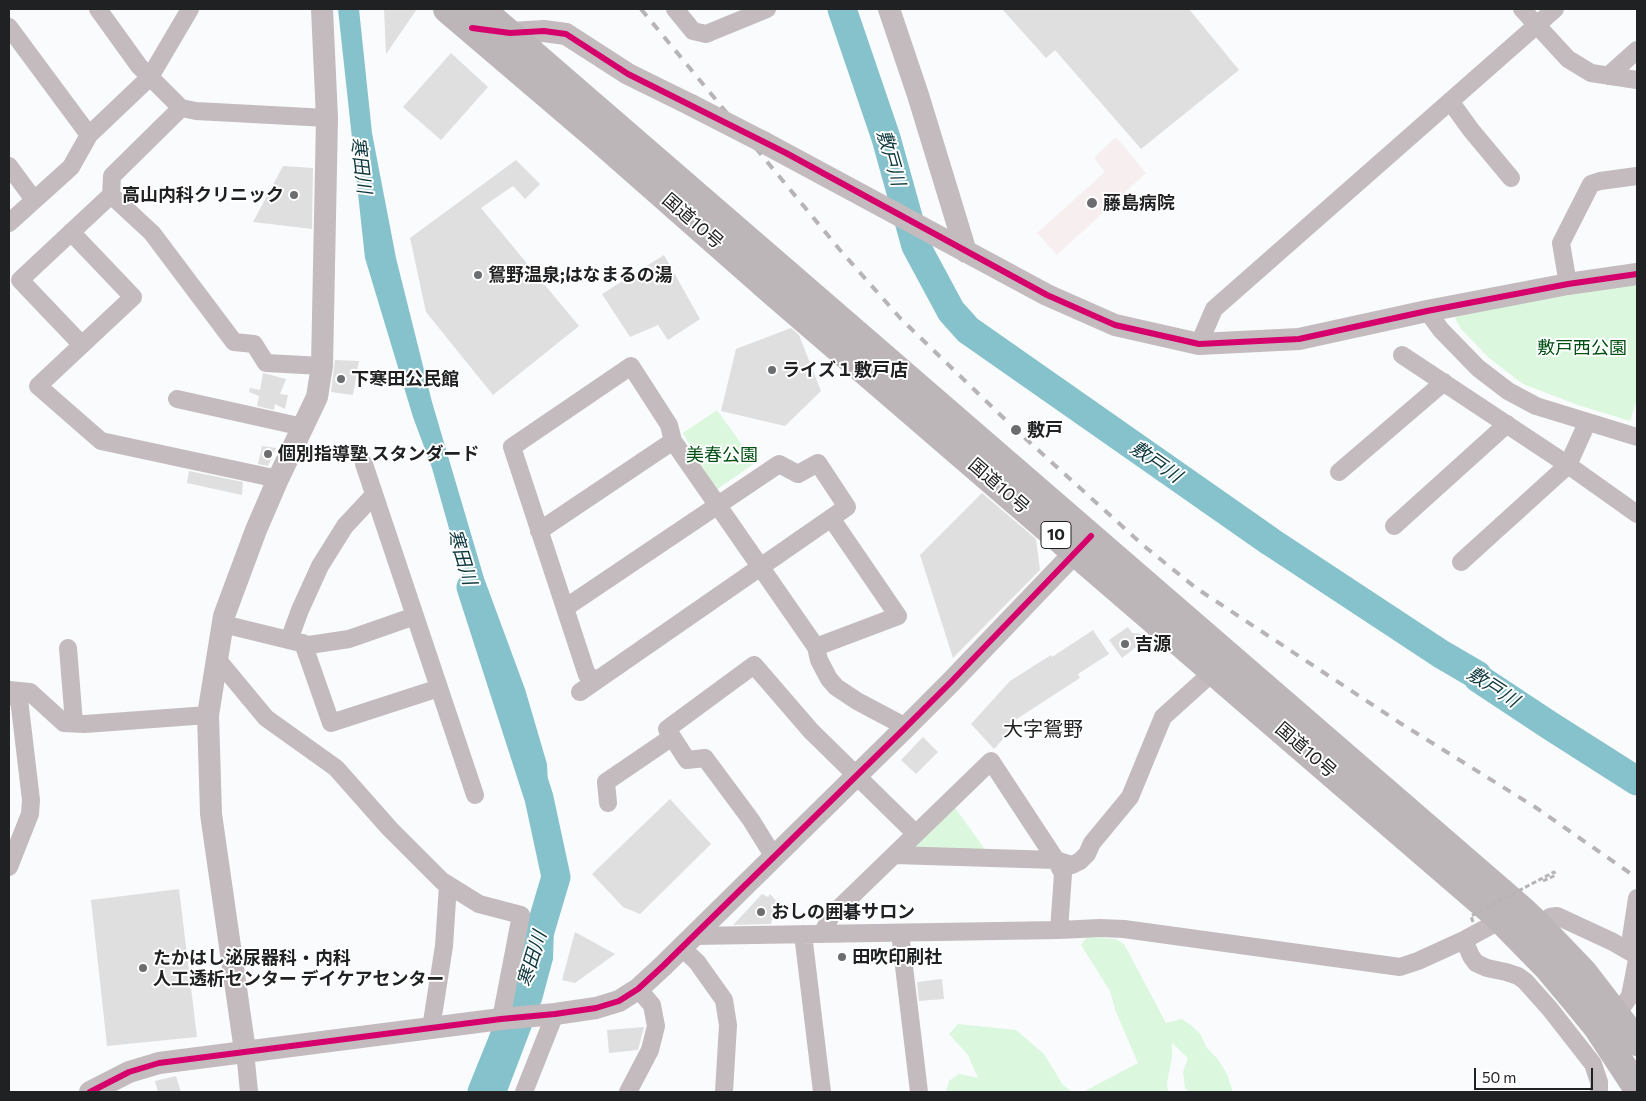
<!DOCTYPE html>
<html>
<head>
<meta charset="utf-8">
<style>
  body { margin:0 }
  #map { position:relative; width:1646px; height:1101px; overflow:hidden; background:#f9fbfd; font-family:Commissioner,sans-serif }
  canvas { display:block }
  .frame { position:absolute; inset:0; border:10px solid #202122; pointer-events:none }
  .scale { position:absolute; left:1474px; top:1068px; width:119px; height:22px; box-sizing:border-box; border:2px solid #202122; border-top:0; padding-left:6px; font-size:15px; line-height:18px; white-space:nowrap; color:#202122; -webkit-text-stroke:4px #fff; paint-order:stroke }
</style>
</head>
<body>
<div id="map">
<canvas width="1646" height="1101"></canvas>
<div class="frame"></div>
<div class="scale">50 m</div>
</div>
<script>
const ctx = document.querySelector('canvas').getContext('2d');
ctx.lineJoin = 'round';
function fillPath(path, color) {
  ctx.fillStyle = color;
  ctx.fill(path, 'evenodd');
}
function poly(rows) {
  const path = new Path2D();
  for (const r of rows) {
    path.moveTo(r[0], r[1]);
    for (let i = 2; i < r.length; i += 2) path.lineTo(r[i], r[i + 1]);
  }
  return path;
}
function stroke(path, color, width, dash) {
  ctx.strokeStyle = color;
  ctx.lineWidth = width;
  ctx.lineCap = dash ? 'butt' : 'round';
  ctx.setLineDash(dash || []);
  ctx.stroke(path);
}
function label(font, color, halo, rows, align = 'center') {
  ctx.font = font + ' Commissioner,"Noto Sans JP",sans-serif';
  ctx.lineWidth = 4;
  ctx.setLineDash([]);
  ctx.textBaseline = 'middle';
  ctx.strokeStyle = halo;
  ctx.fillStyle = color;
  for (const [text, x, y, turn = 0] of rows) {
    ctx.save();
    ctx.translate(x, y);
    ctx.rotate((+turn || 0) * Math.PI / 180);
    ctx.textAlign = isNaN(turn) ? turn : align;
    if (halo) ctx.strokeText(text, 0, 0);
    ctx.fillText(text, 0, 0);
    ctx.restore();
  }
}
fillPath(poly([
  [1116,137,1146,173,1057,255,1037,233,1105,172,1094,158]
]), '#f7efef');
fillPath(poly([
  [1637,284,1637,400,1630,421,1578,405,1523,384,1489,358,1461,329,1455,318,1460,313],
  [717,410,755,463,716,490,683,433],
  [953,805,989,855,912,852,911,846],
  [1087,937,1115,939,1124,944,1166,1023,1182,1019,1192,1026,1201,1035,1206,1047,1217,1058,1227,1074,1233,1092,1189,1092,1185,1088,1183,1072,1188,1058,1172,1043,1172,1058,1167,1082,1168,1092,1083,1092,1138,1063,1116,1012,1110,991,1081,945],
  [958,1024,1016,1030,1044,1054,1063,1085,1072,1092,946,1092,949,1081,959,1074,978,1078,968,1055,949,1034]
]), '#dbf8de');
fillPath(poly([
  [338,9,359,9,372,133,396,258,432,402,484,578,525,689,547,764,550,828,562,887,562,898,554,926,553,959,542,1000,507,1092,482,1092,508,1035,530,976,536,971,544,951,555,897,538,767,529,732,508,664,474,611,466,589,432,468,413,417,365,258]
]), '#85c2cb');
stroke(poly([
  [842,9,886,138,916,246,951,311,968,330,1271,542,1441,654,1477,675,1478,678,1549,725,1637,781],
  [471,587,539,798,556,877,520,998,482,1092]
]), '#85c2cb', 29);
fillPath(poly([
  [384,9,417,9,386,54],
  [1002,9,1189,9,1239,70,1141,149,1055,50,1046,58],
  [451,53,488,87,441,140,403,107],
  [516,160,540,184,525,199,513,186,481,208,579,326,493,395,426,312,410,238],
  [283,166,313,168,312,229,253,222],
  [664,255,700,319,668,340,658,325,630,337,602,294],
  [791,328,799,335,821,391,785,426,721,411,736,349],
  [335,360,359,361,353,395,331,392],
  [263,373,286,379,280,394,288,395,285,409,275,404,274,410,257,406,259,396,249,392,250,388,260,390],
  [262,446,276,448,268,466,258,464],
  [189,471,243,482,242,495,187,483],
  [982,493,1036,539,1040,570,953,658,920,555],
  [1128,627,1132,633,1145,634,1149,637,1122,658,1109,640],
  [1093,630,1109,654,1078,674,1080,678,1012,722,1015,726,994,749,971,724,1010,681,1051,655,1052,657],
  [923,737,938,752,916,774,901,760],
  [670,799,711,844,640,914,623,907,592,874],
  [179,889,197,1037,107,1046,91,900],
  [762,894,768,897,770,894,782,907,773,916,771,924,733,925],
  [575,932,615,954,575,983,562,980],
  [942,979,944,999,919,1001,917,982],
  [644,1027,638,1050,609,1053,607,1030],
  [176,1076,181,1092,158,1092,155,1081]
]), '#dfdfe0');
stroke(poly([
  [1543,881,1556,875]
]), '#b8b4b6', 3, [5, 2.5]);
stroke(poly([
  [98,9,139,66,181,108],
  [675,9,693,31,706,34,767,9],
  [1522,9,1568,59,1591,73,1637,80],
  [9,27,89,135],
  [1608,76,1637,50],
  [1450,101,1471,130,1511,178],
  [9,166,34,200],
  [111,195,152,233,234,342,254,344,266,363,322,366],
  [9,223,71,167,89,135,150,77,190,9],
  [71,232,133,297,38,386,101,441,278,479],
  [1568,284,1561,243,1591,184,1600,181,1637,176],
  [1427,311,1441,330,1478,368,1508,391,1536,406,1637,437],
  [1199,344,1214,309,1555,9],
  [82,345,20,280,111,195,112,176,181,108,196,111,327,118],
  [1402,355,1568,465,1587,423],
  [177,399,303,427],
  [364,464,475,795],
  [1339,472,1444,382],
  [1394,526,1507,424],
  [539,531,673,441],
  [1461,562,1568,465,1637,514],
  [565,608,779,464,798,474,818,463,847,507,580,692],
  [223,624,309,645,349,639,415,616],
  [289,640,300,610,320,566,345,526,374,495],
  [303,643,331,723,439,688],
  [816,647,898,616,831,518],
  [68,648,74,723],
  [217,659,266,718,336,768,390,829,442,881,479,904,521,915,501,1019],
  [597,680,587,675,512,447,631,366,669,425,673,441,816,647,819,660,829,679,836,687,857,701,906,727],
  [9,690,30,692,64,723,85,724,208,715],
  [9,696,19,699,31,800,30,814,9,867],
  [608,803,606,782,672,737],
  [894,855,1056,860,1072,865,1080,861,1087,854,1092,843,1130,797,1163,717,1214,671],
  [774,857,751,820,705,758,687,760,667,729,754,665,811,731,916,834],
  [1539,926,1550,917,1557,916,1613,942,1637,956],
  [900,933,919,1092],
  [803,934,822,1092],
  [822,934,831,916,991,761,1056,860,1063,874,1059,930],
  [693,936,1059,930,1100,928,1124,929,1400,967,1418,961,1464,940,1501,920],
  [1464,940,1471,956,1476,963,1487,968,1506,972,1518,976,1525,981,1550,1009,1593,1064,1599,1082,1599,1092],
  [682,948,697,962,724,1000,728,1025,724,1092],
  [1629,951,1637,898],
  [1617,1014,1630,996,1637,960],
  [431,1028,444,946,448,885],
  [245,1051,249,1092],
  [524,1092,555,1014],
  [628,1092,650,1050,656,1026,652,1005,638,989]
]), '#c3bbbe', 18);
stroke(poly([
  [889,9,918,95,966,252],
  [497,32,510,33,544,31,566,34,628,74,691,105],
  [763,142,1047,295,1115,325,1199,344,1299,339,1427,311,1568,284,1637,274],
  [245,1051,211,814,208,715,224,616,256,530,278,479,317,397,322,366,327,118,322,9],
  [90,1092,129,1072,159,1063,501,1019,555,1014,596,1008,619,1001,638,989,663,966,906,727,950,683,1087,540]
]), '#c3bbbe', 22);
stroke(poly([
  [447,9,597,137,773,292,1497,916,1548,968,1574,999,1597,1027,1637,1088],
  [481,9,1520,908,1539,926,1584,973,1637,1042]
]), '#bdb6b9', 28);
stroke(poly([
  [641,9,840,250,901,319,1016,430,1144,546,1196,588,1400,723,1535,807,1637,878]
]), '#b8b4b6', 4, [9, 9]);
stroke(poly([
  [1473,922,1471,916,1554,872,1556,875]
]), '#b8b4b6', 3, [5, 2.5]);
stroke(poly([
  [691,105,763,142]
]), '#c3bbbe', 22);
stroke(poly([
  [472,28,510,33,544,31,566,34,628,74,786,153,1047,295,1115,325,1199,344,1299,339,1427,311,1568,284,1637,274],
  [90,1092,129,1072,159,1063,501,1019,555,1014,596,1008,619,1001,638,989,663,966,906,727,950,683,1091,536]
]), '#d6006c', 6);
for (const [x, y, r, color] of [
  [294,195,5,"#6c6d6f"],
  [1092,203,6,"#6c6d6f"],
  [478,275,5,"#6c6d6f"],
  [772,370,5,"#6c6d6f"],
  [341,379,5,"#6c6d6f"],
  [1016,430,6,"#6c6d6f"],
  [268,454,5,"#6c6d6f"],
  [1125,644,5,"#6c6d6f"],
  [761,912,5,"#6c6d6f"],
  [842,957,5,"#6c6d6f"],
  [143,968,5,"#6c6d6f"]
]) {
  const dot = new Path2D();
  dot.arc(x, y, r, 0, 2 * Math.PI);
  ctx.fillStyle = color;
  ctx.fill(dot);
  stroke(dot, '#fff', 2);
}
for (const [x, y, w] of [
  [1056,535,30]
]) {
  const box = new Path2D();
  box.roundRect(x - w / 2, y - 13.5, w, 27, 4);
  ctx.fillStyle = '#fff';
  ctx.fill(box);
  stroke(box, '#202122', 1);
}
label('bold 16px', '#202122', null, [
  ["10",1056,535]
]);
label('bold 18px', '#202122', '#fff', [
  ["高山内科クリニック",284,195,"right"],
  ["藤島病院",1103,203],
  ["鴛野温泉;はなまるの湯",488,275],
  ["ライズ１敷戸店",782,370],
  ["下寒田公民館",351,379],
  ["敷戸",1027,430],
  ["個別指導塾 スタンダード",278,454],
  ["吉源",1135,644],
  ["おしの囲碁サロン",771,912],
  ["田吹印刷社",852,957],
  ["たかはし泌尿器科・内科",153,958],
  ["人工透析センター デイケアセンター",153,979]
], 'left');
label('18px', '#202122', '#fff', [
  ["国道10号",693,221,41],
  ["国道10号",999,486,41],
  ["国道10号",1306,750,41]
]);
label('18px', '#005014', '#fff', [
  ["敷戸西公園",1582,348],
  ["美春公園",722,455]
]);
label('italic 19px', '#0e383e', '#fff', [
  ["敷戸川",891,158,74],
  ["寒田川",361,165,83],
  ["敷戸川",1156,462,35],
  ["寒田川",462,557,73],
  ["敷戸川",1493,687,33],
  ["寒田川",532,959,-73]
]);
label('20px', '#202122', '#fff', [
  ["大字鴛野",1043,729]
]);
</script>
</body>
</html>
